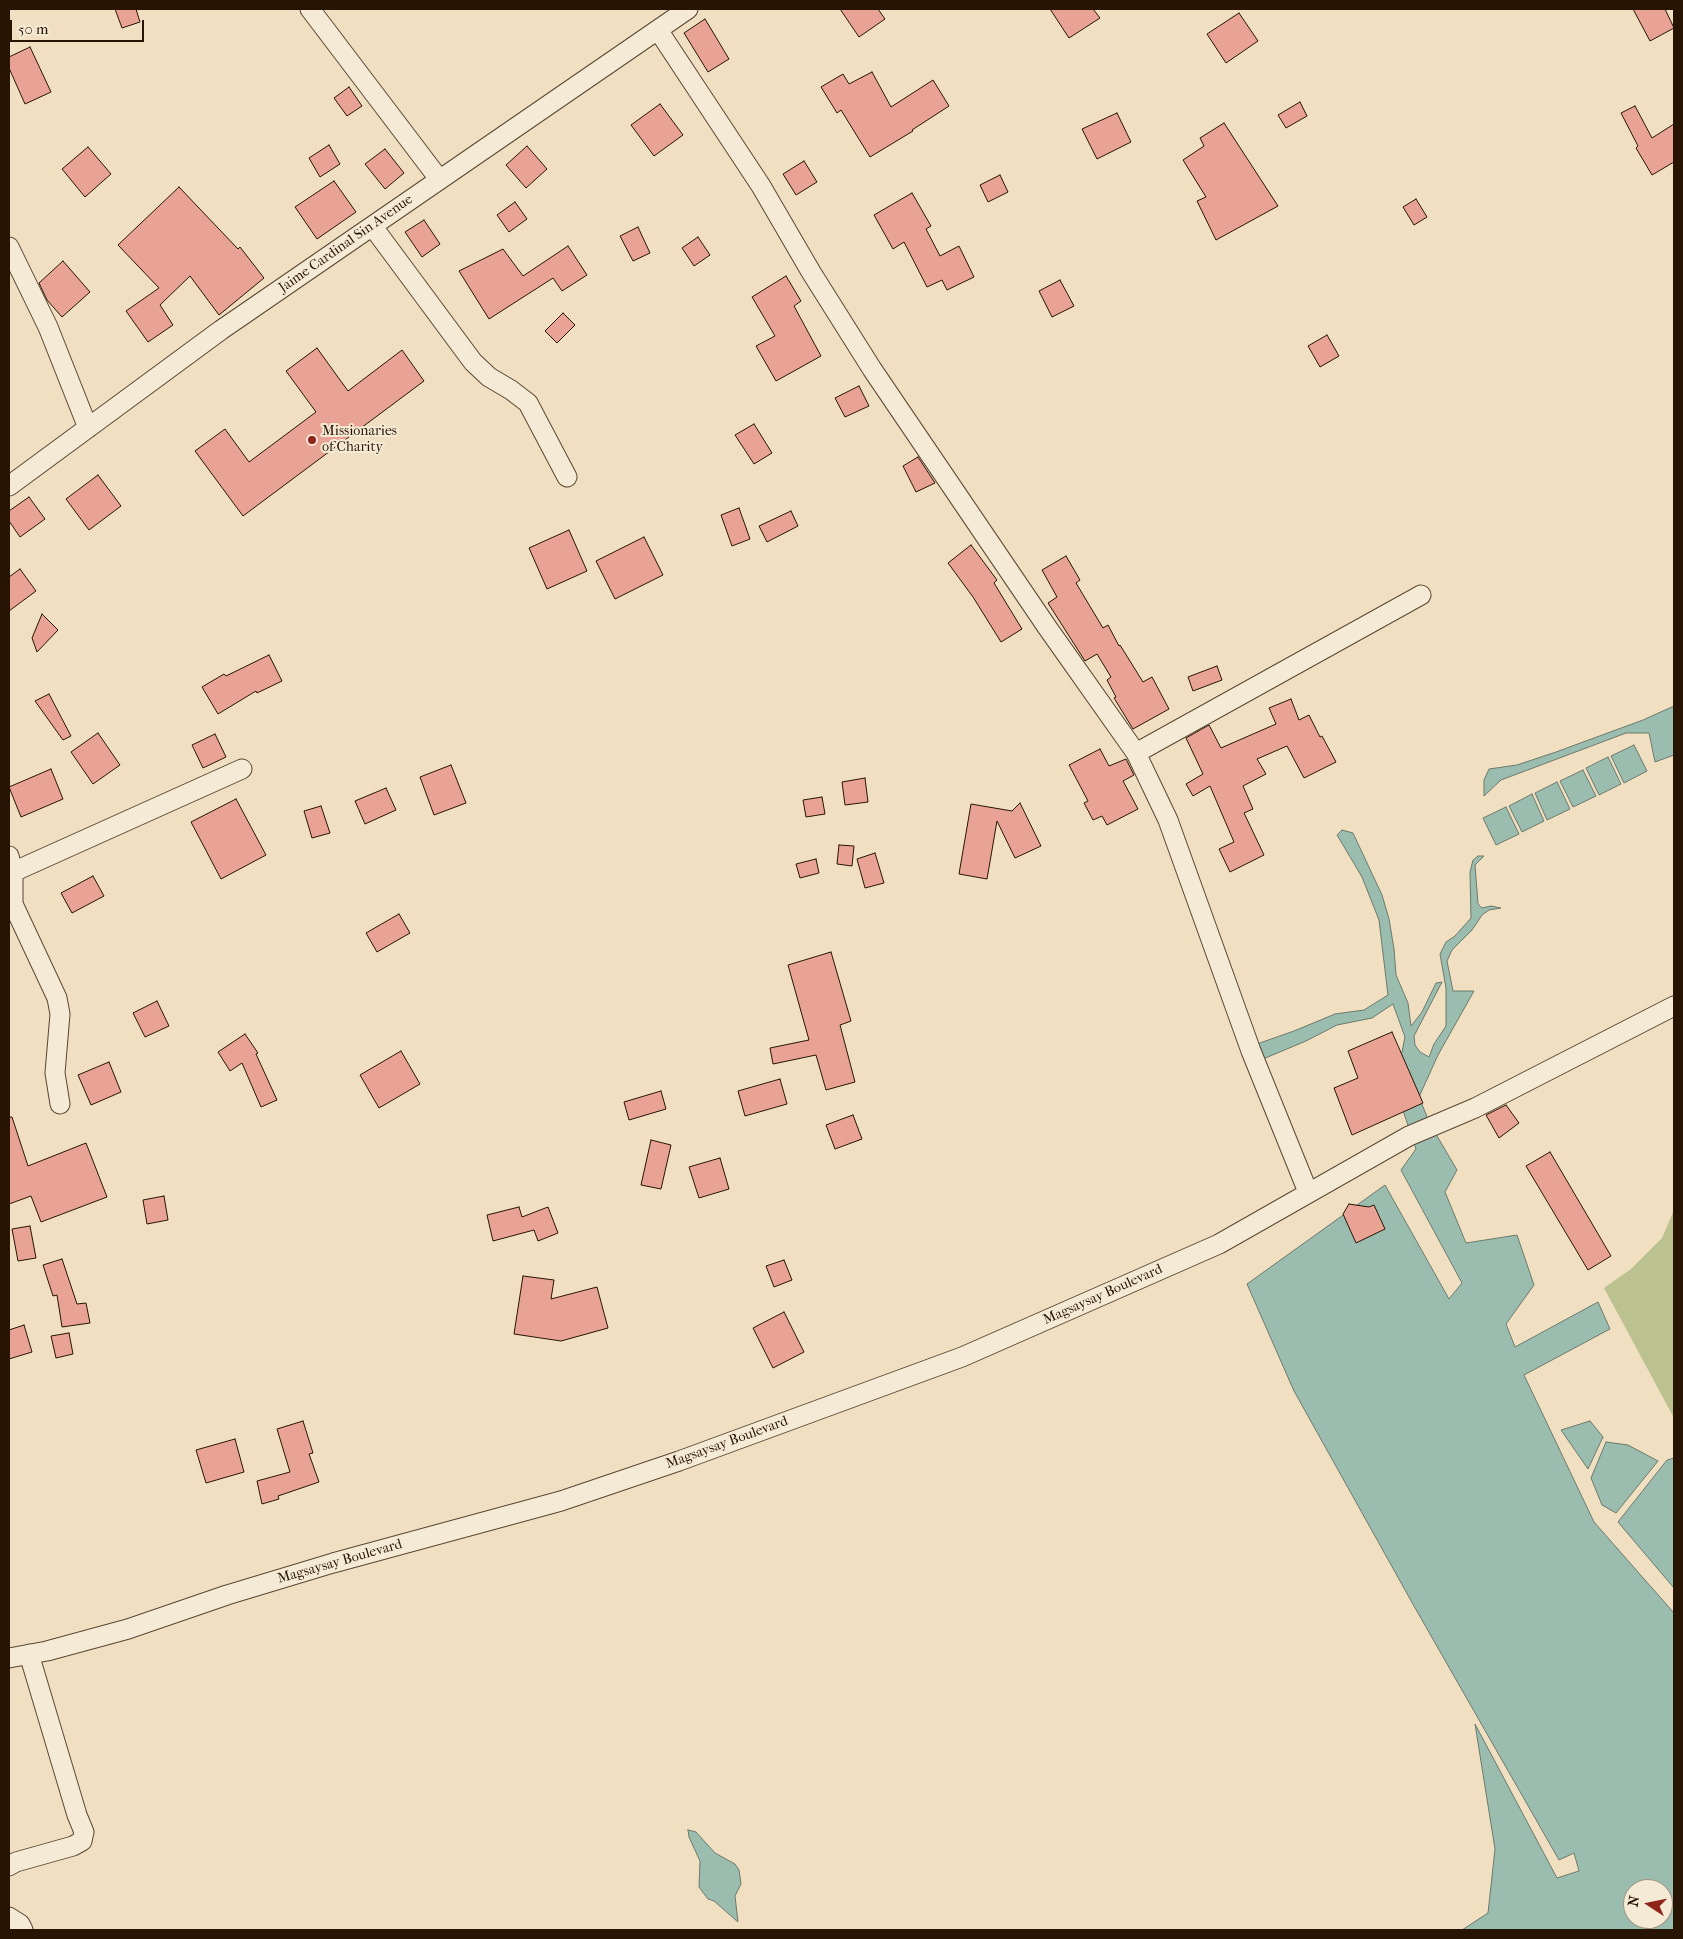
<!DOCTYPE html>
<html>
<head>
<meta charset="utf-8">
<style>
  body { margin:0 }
  #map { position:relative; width:1683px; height:1939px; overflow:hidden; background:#f0dfc0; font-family:"IM FELL French Canon",serif }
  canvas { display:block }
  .frame { position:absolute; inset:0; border:10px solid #281403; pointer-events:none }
  .north { position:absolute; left:1623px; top:1879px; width:50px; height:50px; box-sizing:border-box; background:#f5ead6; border:1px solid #a39482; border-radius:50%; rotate:281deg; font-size:14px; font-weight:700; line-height:20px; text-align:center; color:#281403 }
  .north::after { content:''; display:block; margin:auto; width:18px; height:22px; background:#8f2418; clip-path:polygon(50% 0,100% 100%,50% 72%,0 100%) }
  .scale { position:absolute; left:10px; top:20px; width:134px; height:22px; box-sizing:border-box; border:2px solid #281403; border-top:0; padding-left:6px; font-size:15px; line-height:18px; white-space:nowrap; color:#281403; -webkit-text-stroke:4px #f5ead6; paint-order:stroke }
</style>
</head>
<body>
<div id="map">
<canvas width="1683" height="1939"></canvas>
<div class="frame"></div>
<div class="north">N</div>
<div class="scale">50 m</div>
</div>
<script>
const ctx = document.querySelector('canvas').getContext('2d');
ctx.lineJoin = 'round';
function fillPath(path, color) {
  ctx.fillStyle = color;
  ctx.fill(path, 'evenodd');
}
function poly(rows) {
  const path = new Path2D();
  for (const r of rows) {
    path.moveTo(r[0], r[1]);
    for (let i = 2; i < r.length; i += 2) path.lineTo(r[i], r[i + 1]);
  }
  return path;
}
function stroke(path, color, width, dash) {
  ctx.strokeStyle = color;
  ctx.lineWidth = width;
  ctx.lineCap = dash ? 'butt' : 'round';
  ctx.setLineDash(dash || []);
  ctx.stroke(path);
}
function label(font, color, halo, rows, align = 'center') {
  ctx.font = font + ' "IM FELL French Canon",serif';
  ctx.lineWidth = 4;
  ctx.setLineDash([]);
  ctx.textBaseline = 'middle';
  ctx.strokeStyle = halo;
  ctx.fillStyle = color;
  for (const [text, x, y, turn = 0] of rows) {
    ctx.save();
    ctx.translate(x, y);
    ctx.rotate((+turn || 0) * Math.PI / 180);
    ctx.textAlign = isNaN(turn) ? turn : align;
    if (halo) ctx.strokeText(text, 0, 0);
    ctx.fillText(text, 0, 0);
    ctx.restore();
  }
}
fillPath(poly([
  [1674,1210,1674,1418,1604,1288,1631,1269,1662,1238]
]), '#bcc190');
const water = poly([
  [1674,706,1674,755,1655,762,1649,733,1626,733,1501,780,1484,796,1484,780,1489,769,1517,765,1556,752,1643,720,1674,706],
  [1634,745,1647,771,1624,783,1611,756,1634,745],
  [1608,757,1621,784,1599,795,1586,768,1608,757],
  [1583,770,1596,796,1573,807,1560,781,1583,770],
  [1557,782,1570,809,1547,820,1535,793,1557,782],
  [1532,794,1544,821,1522,832,1509,806,1532,794],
  [1506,807,1519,834,1496,845,1483,818,1506,807],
  [1342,830,1353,833,1382,895,1389,919,1394,949,1396,975,1408,1003,1411,1026,1422,1012,1436,983,1442,982,1414,1036,1415,1045,1420,1052,1429,1057,1434,1044,1446,1026,1446,988,1440,954,1446,942,1455,936,1471,918,1470,872,1473,860,1478,856,1484,856,1475,865,1478,904,1482,908,1491,906,1501,908,1489,910,1482,915,1472,930,1452,950,1447,961,1453,991,1474,991,1438,1055,1419,1097,1430,1124,1457,1170,1445,1192,1466,1243,1517,1235,1534,1285,1506,1324,1515,1347,1598,1302,1610,1329,1524,1375,1594,1522,1674,1613,1674,1930,1462,1930,1488,1913,1495,1849,1475,1724,1557,1878,1579,1871,1574,1853,1559,1860,1414,1606,1294,1391,1247,1284,1385,1185,1449,1299,1462,1283,1401,1170,1416,1149,1393,1081,1402,1052,1405,1037,1393,1004,1372,1018,1337,1025,1306,1041,1263,1059,1257,1044,1294,1031,1335,1014,1364,1010,1388,995,1379,920,1362,877,1337,835,1342,830],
  [1633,1889,1663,1889,1663,1919,1633,1919,1633,1889],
  [1590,1421,1603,1437,1588,1469,1561,1430,1590,1421],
  [1606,1442,1628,1445,1658,1461,1616,1513,1602,1505,1591,1478,1606,1442],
  [1674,1458,1674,1588,1618,1522,1667,1460,1674,1458],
  [688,1830,696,1832,715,1853,735,1864,739,1870,741,1884,735,1896,738,1922,714,1901,708,1899,699,1887,700,1861,689,1837,688,1830]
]);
fillPath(water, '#9abdb0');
stroke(water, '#6c796b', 1);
const building = poly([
  [115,9,136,9,140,22,122,28,115,9],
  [840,9,878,9,885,19,859,37,840,9],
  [1050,9,1093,9,1100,18,1069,38,1050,9],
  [1633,9,1665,9,1674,28,1650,41,1633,9],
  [1239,13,1258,41,1226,63,1207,34,1239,13],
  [705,19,729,59,708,72,684,33,705,19],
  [30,47,51,92,25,104,9,68,9,57,30,47],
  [872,72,891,107,933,80,949,106,912,130,913,131,870,157,841,110,837,113,821,87,843,74,849,84,872,72],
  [349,87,362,106,347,116,334,98,349,87],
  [1300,102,1307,116,1286,128,1278,115,1300,102],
  [660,104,683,135,654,156,631,125,660,104],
  [1635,106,1652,138,1674,124,1674,162,1652,175,1636,148,1638,146,1621,113,1635,106],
  [1117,113,1131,142,1097,159,1082,129,1117,113],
  [1224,123,1278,206,1216,240,1197,201,1206,197,1183,160,1204,146,1200,138,1224,123],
  [329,145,340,164,320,177,309,158,329,145],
  [527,146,547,169,526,188,506,165,527,146],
  [88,147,111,174,85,197,62,169,88,147],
  [385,149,404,173,385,189,365,164,385,149],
  [804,161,817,182,796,195,783,174,804,161],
  [1000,175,1008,192,988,202,980,185,1000,175],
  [334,181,356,212,317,239,295,207,334,181],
  [179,187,238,249,240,247,264,278,219,315,190,276,160,305,173,325,148,342,126,311,159,288,118,245,179,187],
  [912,193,931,226,926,229,940,256,959,246,974,277,947,290,942,280,927,287,904,242,893,249,874,215,912,193],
  [1416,199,1427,217,1414,225,1403,207,1416,199],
  [515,202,527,219,509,232,497,215,515,202],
  [424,220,440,244,422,257,405,232,424,220],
  [638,227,650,253,633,261,620,236,638,227],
  [698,237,710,255,694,266,682,248,698,237],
  [568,246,587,275,562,291,553,278,489,319,459,271,503,249,523,276,568,246],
  [63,261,90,292,62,317,47,300,39,283,63,261],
  [786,276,801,301,794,306,821,356,776,381,756,346,775,336,752,297,786,276],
  [1060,280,1074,306,1052,317,1039,291,1060,280],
  [563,313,575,325,557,343,545,331,563,313],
  [1327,335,1339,356,1320,367,1308,346,1327,335],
  [317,348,348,391,402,350,424,381,243,516,195,451,225,429,249,462,316,412,286,371,317,348],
  [859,386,869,406,845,417,835,398,859,386],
  [754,424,772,453,754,464,735,435,754,424],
  [918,457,935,483,916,492,903,466,918,457],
  [98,475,121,506,89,530,66,499,98,475],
  [29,497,45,519,20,537,9,521,9,511,29,497],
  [739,508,750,539,732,546,721,515,739,508],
  [791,511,798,526,767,542,759,526,791,511],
  [569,530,587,571,547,589,529,548,569,530],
  [644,537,663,575,615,599,596,561,644,537],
  [971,545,997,580,994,583,1022,629,1001,642,973,597,948,563,971,545],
  [1066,556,1080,580,1076,583,1103,628,1108,625,1119,646,1120,645,1143,682,1152,677,1169,709,1133,729,1114,698,1116,697,1107,680,1111,677,1097,654,1085,661,1048,603,1057,597,1042,570,1066,556],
  [20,569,36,591,9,611,9,577,20,569],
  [42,614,58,630,37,652,32,638,42,614],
  [269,655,282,681,257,693,256,691,218,714,202,687,224,674,226,676,269,655],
  [1217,666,1222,680,1193,691,1188,677,1217,666],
  [49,694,71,736,63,740,35,701,49,694],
  [1291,699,1299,720,1309,715,1320,737,1322,736,1336,762,1304,778,1287,746,1257,759,1266,774,1243,786,1253,809,1244,813,1264,855,1230,872,1219,849,1234,842,1210,786,1193,796,1186,784,1203,774,1186,738,1209,725,1221,748,1276,724,1269,708,1291,699],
  [98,733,120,765,93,784,71,752,98,733],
  [215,734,226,757,203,768,192,745,215,734],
  [1100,749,1109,766,1126,759,1134,775,1123,781,1138,809,1107,825,1102,816,1093,820,1084,803,1088,801,1069,765,1100,749],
  [451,765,466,803,434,815,420,777,451,765],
  [51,769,63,799,21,817,9,787,51,769],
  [865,778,868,802,845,805,842,782,865,778],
  [386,788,396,810,365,824,355,801,386,788],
  [822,797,825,814,806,817,803,800,822,797],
  [236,799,266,855,221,879,191,822,236,799],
  [1020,803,1041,846,1015,858,997,821,987,879,959,874,971,804,1012,811,1020,803],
  [321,806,330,833,312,838,304,811,321,806],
  [839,845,854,846,852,866,837,864,839,845],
  [875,853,884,883,865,888,857,859,875,853],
  [816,859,819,873,800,878,796,864,816,859],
  [93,876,104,896,72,913,61,893,93,876],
  [399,914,410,933,377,952,366,933,399,914],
  [831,952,851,1021,840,1025,855,1082,826,1090,816,1055,773,1064,770,1048,809,1040,788,965,831,952],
  [157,1001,169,1026,145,1037,133,1013,157,1001],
  [1392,1032,1423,1103,1352,1135,1334,1088,1358,1078,1348,1051,1392,1032],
  [245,1034,258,1053,256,1054,277,1100,261,1107,242,1063,230,1071,218,1052,245,1034],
  [401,1051,420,1084,379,1108,360,1075,401,1051],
  [109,1062,121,1092,91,1105,78,1075,109,1062],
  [780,1079,787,1104,745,1116,738,1091,780,1079],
  [661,1091,666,1109,629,1120,624,1102,661,1091],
  [1506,1105,1519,1123,1499,1138,1486,1115,1506,1105],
  [853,1115,862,1139,835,1149,826,1125,853,1115],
  [9,1117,12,1117,28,1166,86,1143,107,1197,41,1222,31,1196,9,1204,9,1117],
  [651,1140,671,1145,661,1189,641,1185,651,1140],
  [1550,1152,1611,1256,1588,1270,1526,1166,1550,1152],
  [720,1158,729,1189,699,1198,689,1167,720,1158],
  [164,1196,168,1220,147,1224,143,1200,164,1196],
  [1349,1204,1369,1207,1374,1205,1385,1229,1356,1243,1343,1214,1349,1204],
  [519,1207,522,1217,548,1207,558,1233,538,1241,534,1230,493,1241,487,1215,519,1207],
  [30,1226,36,1258,18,1261,12,1229,30,1226],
  [62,1259,77,1304,86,1303,90,1323,62,1327,57,1295,53,1296,43,1265,62,1259],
  [784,1260,792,1280,774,1287,766,1266,784,1260],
  [523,1276,554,1280,551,1299,597,1287,608,1328,561,1341,514,1334,523,1276],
  [784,1312,804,1352,773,1368,753,1328,784,1312],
  [24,1325,32,1352,9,1359,9,1330,24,1325],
  [69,1333,73,1354,56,1358,51,1336,69,1333],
  [303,1421,313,1453,309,1454,319,1482,278,1496,279,1499,262,1504,257,1481,290,1472,277,1429,303,1421],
  [235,1439,244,1472,206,1483,196,1450,235,1439]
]);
fillPath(building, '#e9a395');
stroke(building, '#281403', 1);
const minor = poly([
  [310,9,439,179],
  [658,30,761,186,811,272,872,369,1047,627,1136,753,1168,820,1251,1051,1308,1192],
  [373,227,473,362,489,377,511,390,528,403,567,477],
  [9,247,48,327,88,428],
  [9,486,221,330,688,9],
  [1136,753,1421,595],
  [9,856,13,872,13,904,57,998,60,1014,55,1073,60,1104],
  [13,872,242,769],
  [9,1658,47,1651,128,1629,227,1595,333,1563,561,1501,679,1461,962,1357,1219,1244,1409,1136,1475,1108,1674,1006],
  [9,1866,16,1862,73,1846,82,1841,84,1832,77,1815,29,1654],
  [9,1917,20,1924,23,1930]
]);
stroke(minor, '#5a4732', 21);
stroke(minor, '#f5ead6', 19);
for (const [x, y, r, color] of [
  [312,440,5,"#8f2418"]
]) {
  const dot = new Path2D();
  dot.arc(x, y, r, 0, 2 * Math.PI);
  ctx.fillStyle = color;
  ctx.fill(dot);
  stroke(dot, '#f5ead6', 2);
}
label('14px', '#281403', '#f5ead6', [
  ["Jaime Cardinal Sin Avenue",346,244,-35],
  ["Magsaysay Boulevard",1103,1295,-24],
  ["Magsaysay Boulevard",727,1443,-20],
  ["Magsaysay Boulevard",340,1562,-16]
]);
label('14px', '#281403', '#f5ead6', [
  ["Missionaries",322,432],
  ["of Charity",322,448]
], 'left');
</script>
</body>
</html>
